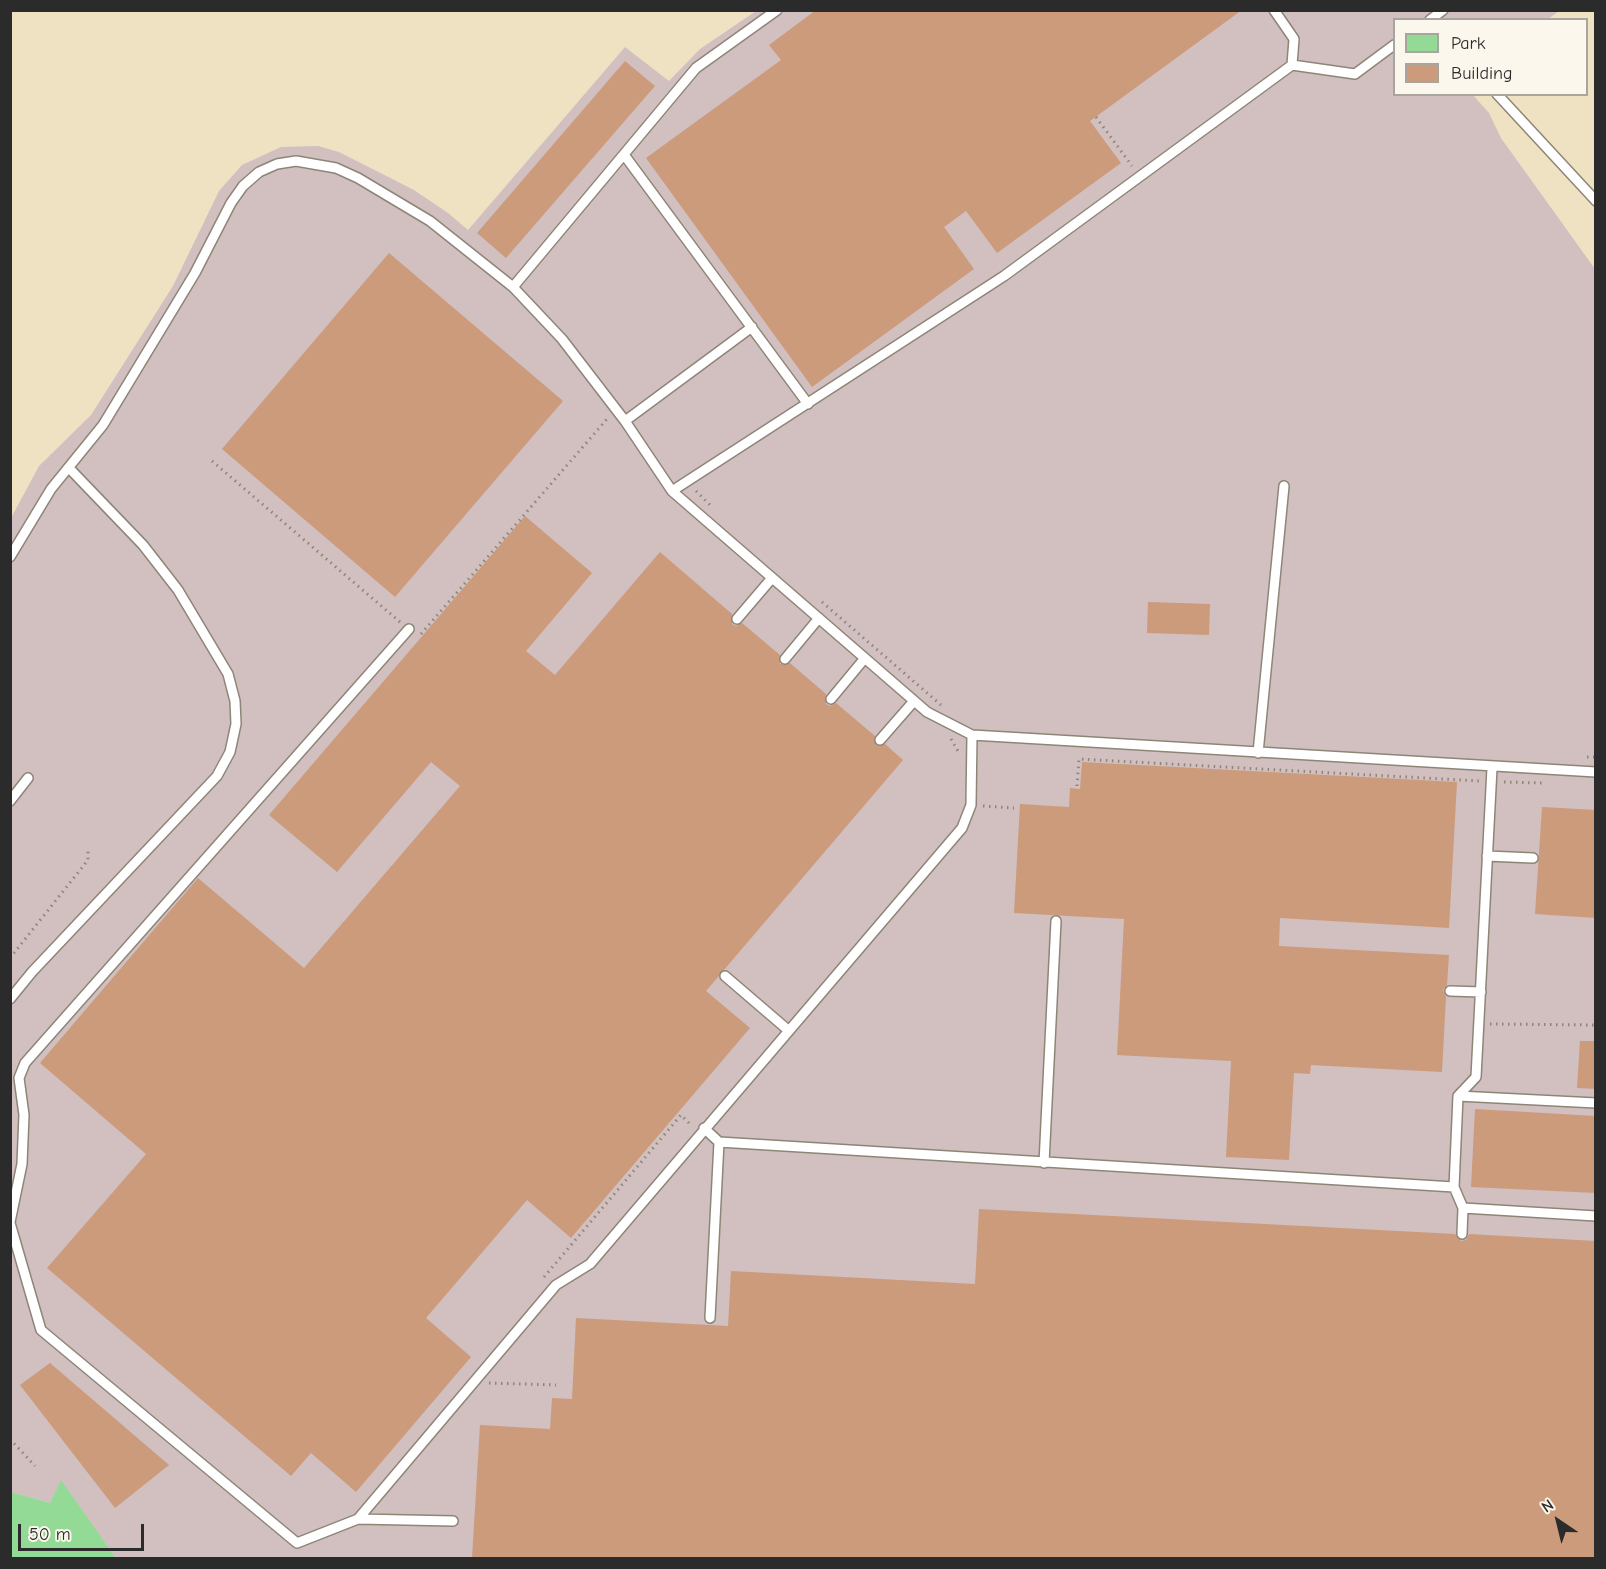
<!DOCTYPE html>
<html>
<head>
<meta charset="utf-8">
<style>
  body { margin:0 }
  #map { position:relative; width:1606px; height:1569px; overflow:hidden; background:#efe2c3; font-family:"Comic Neue",sans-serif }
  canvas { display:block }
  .frame { position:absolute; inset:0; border:12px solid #2b2b2b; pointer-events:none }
  .legend { position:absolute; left:1393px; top:18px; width:195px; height:78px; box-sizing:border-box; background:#fbf7ec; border:2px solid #a8a59f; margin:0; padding:8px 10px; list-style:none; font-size:18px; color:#2b2b2b }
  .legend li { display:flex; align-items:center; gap:12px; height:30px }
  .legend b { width:30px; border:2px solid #a8a59f }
  .north { position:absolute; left:1528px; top:1491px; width:60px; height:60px; -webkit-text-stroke:4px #fbf7ec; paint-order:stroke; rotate:325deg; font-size:16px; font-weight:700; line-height:24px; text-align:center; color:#2b2b2b }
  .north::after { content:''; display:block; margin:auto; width:21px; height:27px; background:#2b2b2b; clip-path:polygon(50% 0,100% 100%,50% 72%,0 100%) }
  .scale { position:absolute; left:18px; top:1524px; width:126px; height:27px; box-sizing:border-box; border:3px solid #2b2b2b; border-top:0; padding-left:8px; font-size:18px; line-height:21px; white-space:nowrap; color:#2b2b2b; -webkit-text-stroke:4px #fbf7ec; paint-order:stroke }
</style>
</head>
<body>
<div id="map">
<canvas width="1606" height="1569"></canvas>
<div class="frame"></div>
<ul class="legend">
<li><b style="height:16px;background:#92da95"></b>Park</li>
<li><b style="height:16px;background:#cb9b7c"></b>Building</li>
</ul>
<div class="north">N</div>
<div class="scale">50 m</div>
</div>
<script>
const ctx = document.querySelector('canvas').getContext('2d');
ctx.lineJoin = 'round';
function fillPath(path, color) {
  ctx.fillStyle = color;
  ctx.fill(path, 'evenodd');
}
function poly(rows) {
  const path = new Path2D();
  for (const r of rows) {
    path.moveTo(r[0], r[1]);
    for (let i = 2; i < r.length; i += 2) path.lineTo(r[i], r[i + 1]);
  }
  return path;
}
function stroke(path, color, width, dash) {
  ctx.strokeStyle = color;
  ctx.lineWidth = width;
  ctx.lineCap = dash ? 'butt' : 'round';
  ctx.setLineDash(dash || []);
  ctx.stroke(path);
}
fillPath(poly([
  [756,11,1559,11,1548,19,1394,20,1394,94,1473,95,1489,113,1501,138,1595,269,1595,1558,116,1558,61,1481,50,1503,11,1492,11,518,39,466,91,415,173,286,219,191,242,165,281,147,318,146,339,152,414,190,448,213,468,230,625,47,669,81,700,49]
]), '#d2bfc0');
fillPath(poly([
  [61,1480,116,1558,11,1558,11,1492,50,1503]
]), '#92da95');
fillPath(poly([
  [816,10,1242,10,1090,121,1121,163,997,253,966,211,944,227,974,269,812,387,646,158,781,60,769,45],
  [625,61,655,86,506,258,477,233],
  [389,253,563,401,395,597,222,449],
  [525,516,592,573,526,651,555,675,660,552,732,614,732,624,736,626,742,623,780,655,780,664,790,663,826,694,826,704,830,706,836,703,875,736,876,745,885,744,903,760,706,991,750,1028,571,1238,527,1200,426,1318,471,1357,356,1492,311,1453,291,1476,47,1268,146,1154,40,1063,198,878,304,968,460,786,431,762,337,872,269,815],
  [1148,602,1210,604,1209,635,1147,633],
  [1082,762,1457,782,1449,928,1280,918,1279,946,1449,955,1447,985,1443,990,1446,997,1442,1072,1311,1065,1310,1074,1294,1073,1289,1160,1226,1157,1231,1061,1117,1055,1124,919,1014,913,1020,804,1069,807,1070,788,1080,789],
  [1542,807,1596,810,1596,918,1535,914],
  [1580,1041,1596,1041,1596,1089,1577,1088],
  [1475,1109,1596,1116,1596,1193,1471,1187],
  [979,1209,1455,1234,1461,1241,1466,1240,1469,1234,1596,1241,1596,1558,472,1558,480,1425,550,1429,552,1398,572,1399,576,1318,728,1326,731,1271,975,1284],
  [50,1363,169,1465,115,1508,20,1385]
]), '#cb9b7c');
const lane = poly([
  [777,10,696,68,513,287,562,339,625,421,672,491,927,712,972,735,1596,772],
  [1430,20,1443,10],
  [1292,65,1355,74,1394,45],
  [1497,94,1596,201],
  [625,156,808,404],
  [625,421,752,327],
  [672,491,1004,276,1292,65,1294,39,1274,10],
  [10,557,51,489,103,425,195,273,231,203,243,186,259,172,277,164,296,161,336,168,358,178,430,221,513,287],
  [737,619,772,578],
  [785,659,819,618],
  [831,699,865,658],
  [880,740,914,701],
  [1258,753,1284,486],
  [10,801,28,778],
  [1487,856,1533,858],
  [725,976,788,1030],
  [1450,991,1481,992],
  [10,999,32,972,217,776,230,752,236,724,235,701,228,674,178,590,143,545,69,468],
  [1458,1096,1596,1103],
  [704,1128,719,1142,1454,1187,1463,1208,1596,1216],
  [1044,1163,1056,921],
  [1454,1187,1458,1096,1476,1077,1492,768],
  [10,1222,22,1164,24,1115,19,1078,25,1063,409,629],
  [10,1223,41,1330,297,1543,358,1519,556,1285,590,1264,962,828,971,805,972,735],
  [1462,1234,1463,1208],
  [710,1318,719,1142],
  [358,1519,453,1521]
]);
stroke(lane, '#8d8677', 12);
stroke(poly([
  [1096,117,1132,166],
  [212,461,400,622],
  [696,491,710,505],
  [822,602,941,705],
  [421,634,607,419],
  [951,739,958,751],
  [1587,757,1596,757],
  [1504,782,1542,783],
  [1077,786,1079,759,1479,781],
  [983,806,1014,808],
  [10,958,88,860,88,849],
  [1490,1024,1595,1025],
  [544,1277,681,1115,692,1126],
  [489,1383,556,1385],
  [10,1439,35,1466]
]), '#8d8677', 3, [1.5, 4.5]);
stroke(lane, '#fff', 9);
</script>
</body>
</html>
